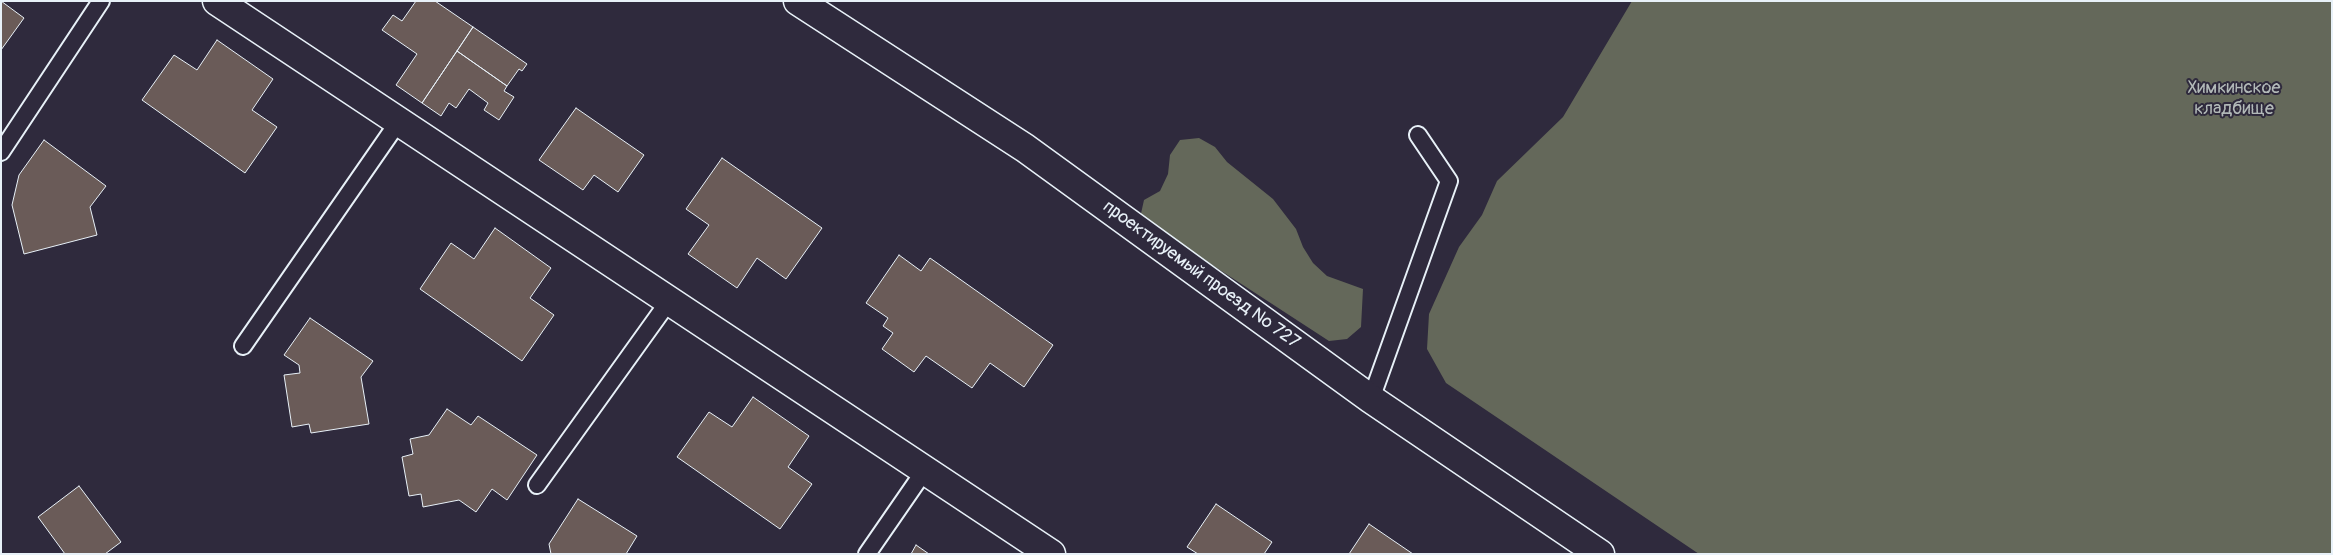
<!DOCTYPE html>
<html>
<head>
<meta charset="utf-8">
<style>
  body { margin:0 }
  #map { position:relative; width:2333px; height:555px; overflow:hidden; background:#2f2a3d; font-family:Pangolin,sans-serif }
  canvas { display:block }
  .frame { position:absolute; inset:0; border:2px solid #e8f1f8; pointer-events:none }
</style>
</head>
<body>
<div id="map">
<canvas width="2333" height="555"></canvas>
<div class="frame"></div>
</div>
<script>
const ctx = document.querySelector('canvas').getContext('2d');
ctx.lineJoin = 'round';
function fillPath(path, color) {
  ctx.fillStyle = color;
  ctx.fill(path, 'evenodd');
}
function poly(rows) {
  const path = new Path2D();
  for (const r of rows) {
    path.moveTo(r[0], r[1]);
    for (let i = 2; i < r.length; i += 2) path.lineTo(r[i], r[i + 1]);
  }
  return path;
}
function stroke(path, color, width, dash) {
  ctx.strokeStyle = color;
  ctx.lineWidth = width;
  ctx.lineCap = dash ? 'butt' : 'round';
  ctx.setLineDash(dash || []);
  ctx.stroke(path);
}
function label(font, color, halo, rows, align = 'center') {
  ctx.font = font + ' Pangolin,sans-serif';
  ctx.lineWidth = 4;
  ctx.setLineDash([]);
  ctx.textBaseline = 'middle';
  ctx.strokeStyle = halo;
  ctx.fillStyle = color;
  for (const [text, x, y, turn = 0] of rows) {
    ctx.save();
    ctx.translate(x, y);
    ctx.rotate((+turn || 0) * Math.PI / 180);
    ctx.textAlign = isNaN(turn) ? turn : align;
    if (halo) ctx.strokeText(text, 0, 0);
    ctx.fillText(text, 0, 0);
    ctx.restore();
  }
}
fillPath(poly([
  [1632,1,2332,1,2332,554,1699,554,1446,383,1427,349,1429,314,1459,247,1482,215,1497,181,1563,117],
  [1199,138,1215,147,1227,162,1273,199,1296,229,1303,247,1313,263,1327,276,1363,289,1361,327,1347,339,1329,341,1140,218,1144,200,1160,191,1168,174,1170,155,1180,140]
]), '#64685a');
const building = poly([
  [1,1,24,18,1,50,1,1],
  [416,1,435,1,473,27,422,103,396,85,417,54,382,30,393,15,402,21,416,1],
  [473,27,527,64,522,71,519,69,507,86,457,51,473,27],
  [217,40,273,79,252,110,277,127,245,173,142,100,174,55,197,70,217,40],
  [457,51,507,86,504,91,514,97,499,120,484,110,488,103,469,89,456,108,449,103,441,116,422,103,457,51],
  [576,108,644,155,618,192,594,175,583,190,539,160,576,108],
  [44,140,106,186,90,207,97,235,24,254,12,205,19,175,44,140],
  [722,158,822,228,786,279,757,258,737,288,688,254,709,225,686,209,722,158],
  [495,228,551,268,530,298,554,315,522,361,420,289,451,243,474,259,495,228],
  [899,255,921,271,930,258,1053,345,1024,387,990,363,972,388,926,356,914,372,882,349,893,333,883,326,888,318,866,303,899,255],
  [310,318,373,361,361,377,369,424,311,433,309,424,292,427,284,375,300,373,299,365,284,355,310,318],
  [753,397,809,436,788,467,812,484,780,529,677,457,709,412,732,427,753,397],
  [447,409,471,425,478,416,537,455,507,500,492,489,476,512,459,500,423,507,421,494,409,496,402,457,413,454,410,439,429,435,447,409],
  [79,486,121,542,105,554,65,554,38,517,79,486],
  [578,499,637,536,626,554,551,554,549,544,578,499],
  [1216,504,1272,542,1264,554,1198,554,1187,547,1216,504],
  [1369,524,1413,554,1349,554,1369,524],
  [916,545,929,554,911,554,916,545]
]);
fillPath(building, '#6a5b58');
stroke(building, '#e8f1f8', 1);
const service = poly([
  [1,152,101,1],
  [243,346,399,121],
  [1371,399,1449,181,1418,135],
  [537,485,669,301],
  [867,554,925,470]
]);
const minor = poly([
  [217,1,1051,554],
  [798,1,1025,148,1371,399,1600,554]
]);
stroke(service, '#e8f1f8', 20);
stroke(minor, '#e8f1f8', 31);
stroke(service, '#2f2a3d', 16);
stroke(minor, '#2f2a3d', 28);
label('18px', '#b3bab9', '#2f2a3d', [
  ["Химкинское",2234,88],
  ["кладбище",2234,109]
]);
label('18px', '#e8f1f8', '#2f2a3d', [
  ["проектируемый проезд № 727",1201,275,36]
]);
</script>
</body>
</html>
